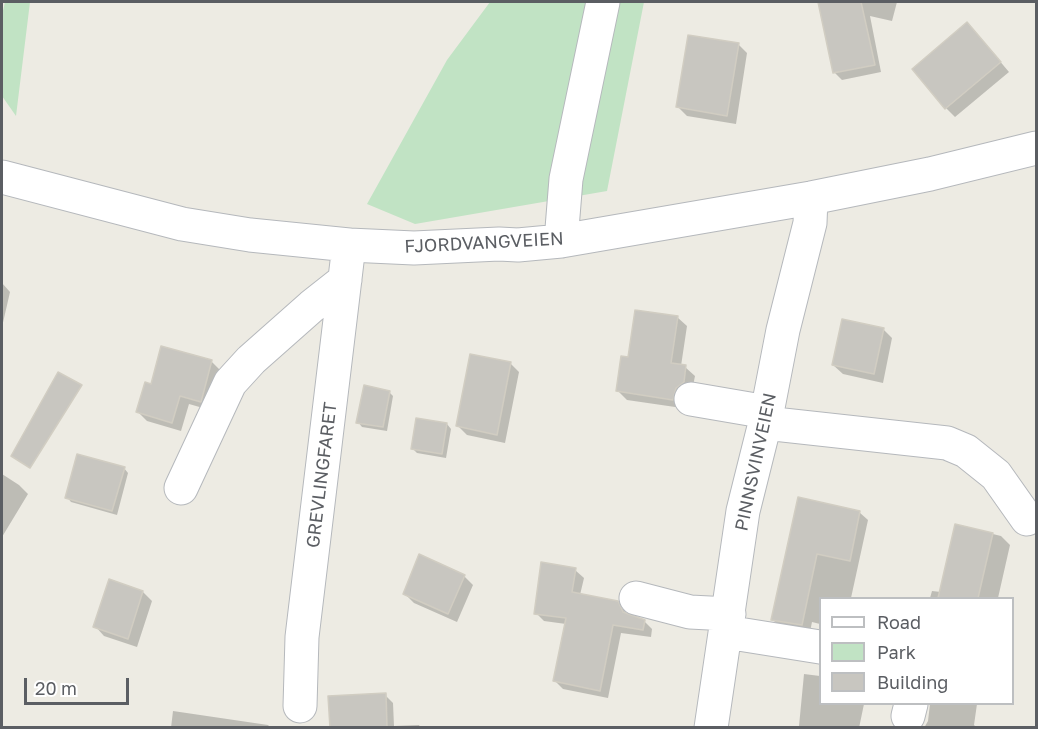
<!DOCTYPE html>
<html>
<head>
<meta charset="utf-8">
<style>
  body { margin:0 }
  #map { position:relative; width:1038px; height:729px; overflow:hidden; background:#edebe3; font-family:"Golos Text",sans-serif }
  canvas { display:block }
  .frame { position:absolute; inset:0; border:3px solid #5b5e63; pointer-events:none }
  .legend { position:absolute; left:819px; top:597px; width:195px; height:108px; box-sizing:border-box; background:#fff; border:2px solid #bdbfc1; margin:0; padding:8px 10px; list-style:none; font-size:18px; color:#5b5e63 }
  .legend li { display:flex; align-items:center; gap:12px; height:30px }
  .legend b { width:30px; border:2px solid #bdbfc1 }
  .scale { position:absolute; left:24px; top:678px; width:105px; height:27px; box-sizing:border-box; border:3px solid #5b5e63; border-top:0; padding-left:8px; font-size:18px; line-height:21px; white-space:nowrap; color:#5b5e63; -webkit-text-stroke:4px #fff; paint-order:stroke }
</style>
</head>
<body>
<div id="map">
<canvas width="1038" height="729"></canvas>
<div class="frame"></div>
<ul class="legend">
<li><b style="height:8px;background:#fff"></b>Road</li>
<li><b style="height:16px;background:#c1e3c4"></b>Park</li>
<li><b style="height:16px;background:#c8c6c0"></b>Building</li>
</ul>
<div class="scale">20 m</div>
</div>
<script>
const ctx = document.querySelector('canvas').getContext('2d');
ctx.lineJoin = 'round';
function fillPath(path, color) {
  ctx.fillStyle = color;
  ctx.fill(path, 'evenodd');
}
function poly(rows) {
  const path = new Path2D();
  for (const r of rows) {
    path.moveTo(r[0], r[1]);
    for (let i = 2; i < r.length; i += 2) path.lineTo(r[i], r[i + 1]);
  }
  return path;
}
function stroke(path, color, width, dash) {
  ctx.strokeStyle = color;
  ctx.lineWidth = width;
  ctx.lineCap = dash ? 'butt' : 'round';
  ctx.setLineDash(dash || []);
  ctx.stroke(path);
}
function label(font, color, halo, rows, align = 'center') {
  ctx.font = font + ' "Golos Text",sans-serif';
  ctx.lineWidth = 4.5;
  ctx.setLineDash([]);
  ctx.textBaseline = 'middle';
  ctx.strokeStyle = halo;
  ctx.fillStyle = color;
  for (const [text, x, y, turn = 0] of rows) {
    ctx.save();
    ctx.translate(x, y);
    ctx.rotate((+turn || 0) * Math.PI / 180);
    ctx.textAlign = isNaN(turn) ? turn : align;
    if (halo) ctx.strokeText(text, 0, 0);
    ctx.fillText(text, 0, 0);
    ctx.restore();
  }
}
fillPath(poly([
  [5,2,30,2,16,116,2,96,2,15],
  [490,2,644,2,607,191,415,224,367,204,447,60]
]), '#c1e3c4');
fillPath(poly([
  [828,2,897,2,892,21,870,16,881,72,842,80,835,73,823,20],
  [976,33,1009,72,955,117,946,108],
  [738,44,747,53,736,124,687,116,678,107],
  [2,283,10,292,2,327],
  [677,317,687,326,681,366,685,367,695,376,692,391,682,408,627,400,618,391,629,359],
  [883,329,892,338,883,383,843,374,833,365],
  [211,361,220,370,210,410,189,404,181,431,147,421,138,412,152,386],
  [510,363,519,372,505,443,467,435,458,426],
  [389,392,393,396,387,431,362,427,358,422],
  [447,424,451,429,446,458,417,453,412,448],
  [124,468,128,473,117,515,71,502,67,497],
  [2,474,19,485,28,494,2,537],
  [800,499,859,512,868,520,851,598,820,598,820,624,812,622,810,632,781,628,773,620],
  [956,525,1001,536,1010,545,998,598,930,598,932,591,941,592],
  [575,570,584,578,580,595,617,603,628,615,644,621,652,629,651,637,621,633,608,698,563,689,555,681,566,624,544,621,536,613],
  [464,576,473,585,457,622,414,603,405,594],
  [143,592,152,601,137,647,104,636,95,626],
  [804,674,820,676,820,704,864,704,859,728,801,728,799,726],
  [385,695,393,703,394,726,419,725,421,728,331,728],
  [930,704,977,704,974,725,977,728,924,728,928,721],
  [173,711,268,725,271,728,171,728]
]), '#0003');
const building = poly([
  [818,2,861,2,875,65,833,73,818,2],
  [967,22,1001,62,945,109,912,69,967,22],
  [688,35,739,43,727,116,676,107,688,35],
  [635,310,678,316,671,363,686,365,684,382,676,388,673,400,616,391,621,356,628,357,635,310],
  [842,319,884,328,874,374,832,365,842,319],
  [161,346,212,360,201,402,180,396,172,423,136,412,145,382,151,384,161,346],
  [470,354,511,362,497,435,456,426,470,354],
  [58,372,82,385,30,468,11,456,58,372],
  [364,385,390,391,383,427,356,423,364,385],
  [416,418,447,423,442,454,411,449,416,418],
  [77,454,125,467,112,511,65,498,77,454],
  [798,497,860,511,850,561,817,554,802,625,771,620,798,497],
  [955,524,993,533,978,598,938,598,955,524],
  [419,554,465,575,448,614,403,594,419,554],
  [541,562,576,568,572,592,618,601,623,612,645,620,643,630,613,625,600,691,553,681,566,618,534,614,541,562],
  [109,579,143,591,128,639,93,627,109,579],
  [386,693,387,728,330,728,328,696,386,693]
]);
fillPath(building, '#c8c6c0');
stroke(building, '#d1cdc2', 1.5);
const minor = poly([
  [2,177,182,224,250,235,349,245,414,248,499,244,518,245,561,241,811,198,930,174,1036,148],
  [561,241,566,179,603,2],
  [691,399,767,412],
  [765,423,947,443,966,451,996,475,1027,519],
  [181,488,230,383,251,360,312,306,345,280],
  [636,598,690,612,729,614],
  [726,632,820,647],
  [300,706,302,637,349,245],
  [908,716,911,704],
  [711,728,743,511,765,423,783,330,810,223,811,198]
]);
stroke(minor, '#b5b8bc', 35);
stroke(minor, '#fff', 33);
label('18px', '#5b5e63', '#fff', [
  ["FJORDVANGVEIEN",484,243,-3],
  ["PINNSVINVEIEN",756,462,-78],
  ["GREVLINGFARET",322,475,-83]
]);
</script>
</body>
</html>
